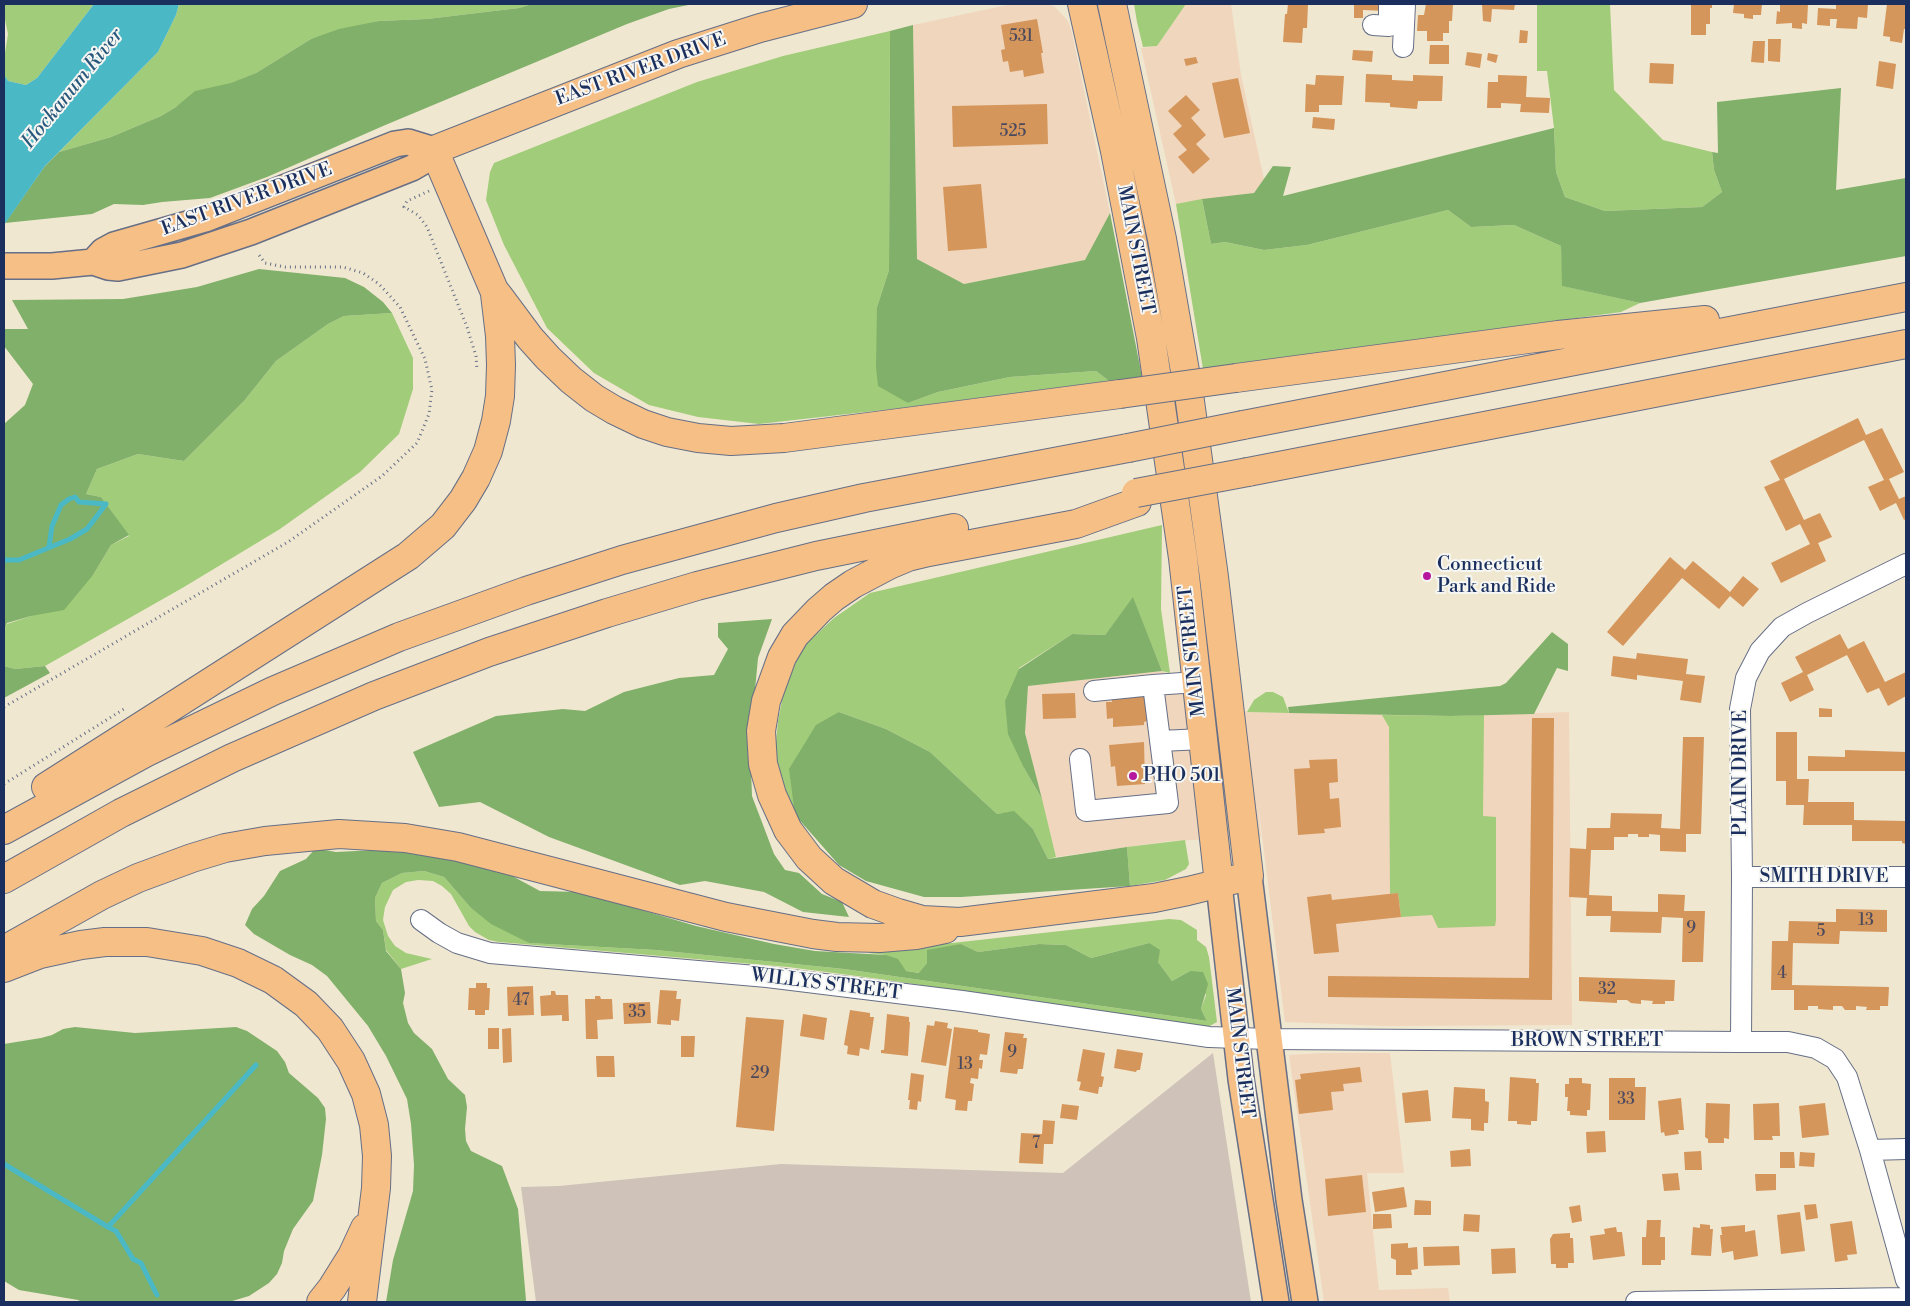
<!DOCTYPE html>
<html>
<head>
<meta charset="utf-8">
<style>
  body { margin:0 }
  #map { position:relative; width:1910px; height:1306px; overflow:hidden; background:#f0e7d1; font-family:"Libre Bodoni",serif }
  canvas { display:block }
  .frame { position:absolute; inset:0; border:5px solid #1b2f5e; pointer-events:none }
</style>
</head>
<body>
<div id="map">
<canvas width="1910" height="1306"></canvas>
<div class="frame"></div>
</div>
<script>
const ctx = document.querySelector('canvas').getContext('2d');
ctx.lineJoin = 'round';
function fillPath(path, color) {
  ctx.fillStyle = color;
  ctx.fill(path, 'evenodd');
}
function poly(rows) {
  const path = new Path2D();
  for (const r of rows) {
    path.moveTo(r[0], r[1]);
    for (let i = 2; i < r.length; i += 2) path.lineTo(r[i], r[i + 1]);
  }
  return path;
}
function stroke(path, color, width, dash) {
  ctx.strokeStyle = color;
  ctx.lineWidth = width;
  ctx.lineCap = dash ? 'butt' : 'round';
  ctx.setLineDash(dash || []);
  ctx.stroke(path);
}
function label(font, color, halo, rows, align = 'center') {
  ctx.font = font + ' "Libre Bodoni",serif';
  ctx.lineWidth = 4;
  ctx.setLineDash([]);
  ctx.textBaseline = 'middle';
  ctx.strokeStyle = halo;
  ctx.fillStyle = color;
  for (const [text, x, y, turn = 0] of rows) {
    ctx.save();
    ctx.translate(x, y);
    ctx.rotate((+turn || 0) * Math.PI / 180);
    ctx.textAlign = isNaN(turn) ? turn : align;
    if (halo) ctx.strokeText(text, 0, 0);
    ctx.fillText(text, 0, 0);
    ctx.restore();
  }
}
fillPath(poly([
  [1012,4,1048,4,1055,7,1068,21,1072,33,1110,213,1086,260,964,284,917,259,913,25],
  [1186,4,1231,4,1241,75,1264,179,1254,193,1176,204,1141,48,1157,46],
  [1162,671,1247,712,1451,716,1569,712,1572,1025,1387,1026,1285,1022,1258,803,1261,837,1171,841,1056,857,1025,733,1028,686],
  [1323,1053,1390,1053,1404,1173,1367,1173,1379,1290,1448,1288,1450,1302,1324,1302,1289,1055]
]), '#f0d6bc');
fillPath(poly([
  [1213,1053,1251,1302,536,1302,521,1187,559,1186,781,1164,1063,1173]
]), '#cec2b9');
fillPath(poly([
  [4,4,94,4,37,78,26,85,8,81,5,76,4,59,8,34,4,15],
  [179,4,532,4,519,8,427,19,379,21,311,39,256,73,176,107,161,116,111,137,59,152,158,52,176,15],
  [1134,4,1186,4,1157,46,1143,47,1137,22],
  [1537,4,1610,4,1614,90,1663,140,1712,152,1714,170,1722,192,1702,207,1605,211,1565,197,1556,172,1554,128,1547,71,1537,71],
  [890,31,889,270,877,307,908,403,938,392,1010,377,1096,371,1109,381,901,408,759,424,698,417,649,405,594,373,547,328,504,245,486,200,490,172,494,163,697,82,783,56],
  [1202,199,1211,244,1225,242,1264,250,1307,245,1448,210,1471,227,1514,225,1561,246,1563,286,1640,303,1621,312,1203,369,1176,204],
  [392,313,413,358,413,389,399,434,360,472,280,529,184,587,45,666,15,669,4,666,4,631,7,624,31,616,93,575,111,545,129,536,101,497,86,494,97,469,138,454,184,461,244,401,276,361,328,324,344,316],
  [1162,525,1161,609,1170,673,1162,671,1133,598,1105,635,1072,634,1019,668,1024,768,1042,799,1056,857,1048,859,1033,829,1014,812,997,814,930,752,886,729,839,712,795,815,777,766,775,753,778,721,785,685,804,646,834,618,870,593],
  [1266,692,1273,692,1283,697,1289,713,1247,712,1254,700],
  [1382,715,1451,716,1484,715,1483,816,1496,817,1496,920,1495,926,1438,928,1432,915,1401,917,1398,893,1390,894,1389,727],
  [1185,840,1189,864,1186,869,1165,880,1130,886,1127,847],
  [424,871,444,877,470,907,529,943,656,950,844,969,1207,1021,1201,1009,1206,995,1190,971,1172,981,1158,962,1149,943,1091,958,1066,945,1039,944,978,952,961,944,927,963,920,973,906,971,886,955,868,953,868,946,908,947,952,943,1169,919,1181,920,1197,930,1197,940,1206,947,1209,957,1217,1022,1206,1028,887,980,788,967,499,942,489,940,475,932,469,926,451,894,442,886,433,881,418,880,406,882,393,890,385,907,383,920,388,936,395,946,406,953,432,959,401,969,386,950,383,930,376,921,375,898,382,883,402,873]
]), '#a1cc79');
fillPath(poly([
  [532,4,693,4,669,9,627,24,383,126,267,177,210,198,162,202,143,205,114,204,92,214,5,223,45,166,59,152,111,137,161,116,176,107,195,91,231,83,256,73,311,39,339,29,379,21,427,19,519,8],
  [913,25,917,259,964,284,1085,260,1110,213,1142,377,1109,381,1096,371,1010,377,938,392,908,403,878,386,876,367,877,307,889,270,890,31],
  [1841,88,1836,190,1906,178,1906,256,1640,303,1562,286,1561,246,1514,225,1471,227,1448,210,1307,245,1264,250,1225,242,1211,244,1202,199,1254,193,1273,166,1291,167,1283,196,1554,128,1556,172,1565,197,1605,211,1702,207,1722,192,1714,170,1712,152,1718,153,1717,102],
  [259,269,345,278,364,287,383,302,392,313,344,316,328,324,276,361,244,401,184,461,138,454,97,469,86,494,101,497,129,535,111,545,93,575,64,610,31,616,7,623,4,631,4,424,25,405,33,384,4,346,4,329,28,329,12,300,123,299,197,287],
  [1133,597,1162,671,1028,686,1025,733,1042,799,1024,768,1008,734,1005,701,1019,669,1072,634,1105,635],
  [772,619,758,658,750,744,752,796,774,854,785,870,799,873,822,894,842,902,849,917,803,912,764,892,705,881,680,885,549,837,480,802,439,807,413,752,496,716,563,709,585,711,624,692,679,678,714,675,728,649,718,637,718,623],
  [1552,632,1568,644,1568,671,1557,668,1534,714,1451,716,1289,713,1288,707,1500,686,1506,683],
  [4,666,15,669,45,666,50,673,4,698],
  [839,712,886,729,930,752,997,814,1014,811,1033,829,1048,859,1127,847,1130,886,961,897,924,897,866,881,839,865,795,815,789,769,816,725],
  [319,849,336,852,377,850,421,853,463,861,503,871,540,891,580,892,696,926,774,944,815,951,886,955,898,959,906,971,919,973,927,963,927,950,961,944,978,952,1039,944,1066,945,1091,958,1149,943,1160,950,1158,962,1172,981,1190,971,1203,972,1208,984,1201,1009,1207,1021,844,969,656,950,529,943,491,924,470,907,444,877,424,871,402,873,382,883,375,898,376,921,383,930,386,951,401,969,405,993,403,1003,408,1023,414,1033,432,1049,448,1079,465,1095,467,1107,465,1129,466,1141,471,1151,502,1166,518,1209,526,1300,525,1302,386,1302,393,1260,413,1191,414,1165,411,1124,407,1099,386,1056,368,1026,327,976,312,965,290,955,254,934,245,925,252,909,264,896,280,871,306,859,314,850],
  [75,1027,135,1033,236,1027,247,1031,277,1051,285,1062,289,1073,318,1098,325,1108,326,1119,322,1155,313,1201,293,1229,284,1251,282,1263,277,1274,269,1283,249,1296,229,1302,82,1302,78,1300,19,1290,4,1281,4,1044,41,1038,52,1035,63,1029]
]), '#80b069');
fillPath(poly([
  [94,4,179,4,176,15,158,52,45,166,4,225,4,71,5,76,8,81,26,85,37,78]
]), '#4bb8c6');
stroke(poly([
  [49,547,52,526,61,505,69,499,75,497,79,502,106,504],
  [4,560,19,560,70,539,87,529,106,504],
  [4,1164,108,1227,256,1065],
  [108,1227,116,1231,133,1259,141,1263,157,1295]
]), '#4bb8c6', 5);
fillPath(poly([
  [1288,4,1308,4,1307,28,1303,28,1302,43,1283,42,1285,14,1287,14],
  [1354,4,1385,4,1385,11,1363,10,1363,18,1354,18],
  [1426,4,1453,4,1452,21,1449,21,1449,33,1443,33,1443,41,1427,41,1427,31,1417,31,1418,15,1424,15],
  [1482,4,1515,4,1514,10,1492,9,1491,22,1483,21],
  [1691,4,1712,4,1712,8,1710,8,1710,24,1706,24,1706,35,1691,35],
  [1734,4,1762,4,1761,15,1753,15,1753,19,1744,18,1744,14,1733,13],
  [1780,4,1808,4,1807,24,1802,23,1802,29,1792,28,1792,23,1776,24,1777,11,1780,12],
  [1836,4,1868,4,1867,18,1858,17,1857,29,1836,28,1837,19,1830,19,1830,26,1817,25,1818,8,1836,9],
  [1887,4,1906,4,1906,29,1904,29,1902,43,1890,41,1890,37,1883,36],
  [1037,19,1043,53,1041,53,1044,73,1024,77,1023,70,1010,72,1008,61,1003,62,1001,50,1005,49,1001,25],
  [1520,30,1528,31,1527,43,1519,43],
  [1768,39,1781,39,1780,62,1768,61],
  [1753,41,1765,41,1764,63,1751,62],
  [1430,45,1449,45,1449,64,1429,64],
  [1353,50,1373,51,1372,62,1352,60],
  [1467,52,1482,54,1480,68,1465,65],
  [1488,53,1498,55,1496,63,1487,60],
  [1196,57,1198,63,1186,66,1184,59],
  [1879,61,1896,64,1893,89,1876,86],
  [1650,63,1674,64,1673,84,1649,83],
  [1366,74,1392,75,1392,80,1413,81,1413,75,1443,76,1442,101,1418,101,1417,109,1390,107,1390,103,1365,102],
  [1316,75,1344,76,1342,105,1319,105,1319,112,1305,112,1306,84,1315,85],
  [1498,75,1527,76,1526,97,1550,98,1549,113,1520,112,1521,104,1501,103,1501,108,1487,108,1488,82,1498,82],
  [1238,78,1250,133,1224,138,1212,83],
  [1186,95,1200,110,1191,118,1206,135,1196,144,1210,159,1193,174,1178,157,1187,150,1173,134,1182,126,1168,111],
  [1047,104,1048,144,953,147,952,106],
  [1313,117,1335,119,1334,130,1312,128],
  [981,184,987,248,948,251,943,187],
  [1858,418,1866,435,1882,428,1904,472,1889,479,1899,499,1906,496,1906,519,1904,520,1896,503,1880,511,1868,487,1884,480,1864,440,1784,479,1804,520,1820,513,1832,537,1818,543,1826,561,1781,583,1771,563,1810,544,1800,524,1786,531,1764,487,1780,480,1770,461],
  [1670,557,1685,570,1693,561,1730,592,1743,576,1759,589,1743,607,1730,596,1719,609,1682,578,1623,646,1607,632],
  [1840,634,1848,649,1864,641,1885,682,1906,672,1906,696,1888,706,1879,688,1867,693,1847,655,1807,675,1814,690,1790,702,1781,683,1803,672,1795,657],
  [1637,653,1688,659,1686,674,1705,676,1701,703,1680,700,1683,681,1637,675,1637,680,1611,676,1613,656,1636,659],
  [1142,691,1142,696,1146,696,1147,721,1144,722,1144,725,1113,727,1113,718,1107,719,1106,702,1112,702,1111,693],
  [1075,693,1076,718,1043,719,1042,694],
  [1819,708,1832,709,1832,717,1819,717],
  [1532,718,1554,718,1552,1000,1328,997,1328,976,1529,978],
  [1776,732,1797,732,1797,779,1809,779,1808,802,1854,802,1854,820,1906,821,1906,844,1902,843,1902,841,1852,841,1852,825,1803,825,1804,805,1786,805,1786,781,1776,781],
  [1683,737,1704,737,1701,834,1686,834,1686,852,1660,851,1660,835,1649,834,1649,837,1638,837,1638,834,1628,834,1628,837,1614,837,1614,850,1591,850,1589,895,1612,896,1612,911,1658,912,1658,894,1685,895,1684,911,1705,911,1703,962,1682,962,1683,918,1662,917,1661,933,1610,932,1611,916,1586,916,1587,898,1569,897,1570,848,1586,849,1587,828,1610,828,1611,813,1662,814,1661,828,1680,829],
  [1144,742,1145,784,1117,786,1115,766,1111,767,1109,745],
  [1845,750,1906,752,1906,771,1808,771,1808,756,1845,757],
  [1337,759,1338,782,1329,783,1330,799,1339,798,1341,827,1324,829,1325,833,1298,835,1294,769,1310,768,1309,760],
  [1398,893,1401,917,1336,924,1339,952,1314,954,1307,897,1331,894,1332,900],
  [1836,909,1887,910,1887,932,1840,931,1839,944,1793,943,1792,985,1889,987,1888,1006,1880,1006,1880,1010,1866,1010,1867,1007,1856,1006,1856,1010,1845,1010,1842,1006,1833,1006,1833,1010,1818,1009,1818,1006,1808,1006,1808,1010,1794,1010,1794,990,1771,990,1772,941,1788,941,1789,921,1836,922],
  [1579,977,1675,980,1674,1001,1665,1001,1665,1004,1652,1004,1653,1001,1641,1000,1641,1004,1631,1003,1627,1000,1617,1000,1617,1003,1579,1001],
  [476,983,487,983,487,988,490,988,489,1010,485,1010,485,1015,475,1015,475,1010,468,1010,469,988,476,988],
  [533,986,534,1015,508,1016,507,987],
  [660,990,677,991,676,999,681,999,679,1021,671,1020,671,1025,657,1024],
  [551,991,555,991,556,995,568,995,569,1021,562,1021,562,1015,541,1016,540,996,551,995],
  [595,996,600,996,601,999,612,999,613,1019,597,1020,598,1039,586,1039,585,999,595,999],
  [650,1002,651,1023,624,1024,623,1003],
  [850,1010,870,1013,870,1017,874,1017,869,1050,860,1048,859,1056,847,1054,848,1046,844,1045],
  [803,1014,827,1018,824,1040,800,1036],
  [887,1014,909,1017,909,1022,910,1022,908,1056,881,1053,881,1050,884,1050],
  [746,1017,784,1020,774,1131,736,1127],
  [935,1021,948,1023,947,1028,952,1029,946,1066,921,1062,927,1025,934,1026],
  [954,1027,978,1030,978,1032,990,1034,987,1055,980,1054,979,1060,983,1060,982,1069,979,1068,978,1079,971,1078,970,1083,974,1084,972,1101,968,1101,967,1111,955,1110,956,1100,945,1098],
  [488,1028,499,1028,499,1049,488,1049],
  [511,1028,512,1062,503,1063,502,1029],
  [1005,1032,1024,1034,1023,1038,1027,1038,1023,1069,1018,1069,1017,1074,1000,1072],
  [681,1036,695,1036,694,1057,681,1057],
  [1083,1049,1105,1053,1101,1076,1104,1077,1102,1087,1099,1087,1098,1094,1079,1090,1081,1082,1077,1081],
  [1117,1049,1143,1053,1140,1070,1137,1070,1136,1072,1114,1068],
  [596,1056,614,1056,615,1077,597,1077],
  [1360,1067,1362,1082,1343,1084,1344,1091,1331,1092,1333,1110,1299,1114,1295,1080,1301,1079,1300,1074],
  [911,1073,924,1075,921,1102,918,1101,917,1110,909,1109,910,1100,908,1100],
  [1510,1077,1536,1079,1536,1083,1539,1083,1537,1121,1531,1121,1531,1125,1517,1124,1517,1121,1508,1121],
  [1569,1078,1582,1078,1582,1083,1591,1084,1590,1110,1587,1110,1587,1116,1570,1115,1570,1111,1567,1111,1568,1097,1565,1097,1565,1084,1569,1084],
  [1609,1078,1635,1078,1635,1087,1646,1087,1645,1120,1609,1120],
  [1454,1087,1485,1089,1485,1101,1489,1102,1488,1123,1484,1123,1484,1131,1471,1130,1471,1119,1452,1118],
  [1428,1090,1431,1121,1405,1123,1402,1093],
  [1681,1098,1684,1130,1678,1130,1679,1134,1665,1136,1664,1132,1661,1133,1658,1101],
  [1706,1103,1730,1104,1729,1139,1724,1138,1724,1143,1708,1143,1708,1139,1705,1137],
  [1779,1103,1780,1136,1772,1136,1773,1140,1754,1140,1753,1104],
  [1825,1103,1829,1135,1802,1138,1799,1106],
  [1062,1104,1079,1106,1077,1120,1060,1118],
  [1043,1120,1055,1121,1053,1144,1044,1144,1043,1164,1019,1163,1021,1133,1042,1134],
  [1605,1131,1606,1152,1587,1153,1586,1132],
  [1470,1149,1471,1166,1451,1167,1450,1151],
  [1701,1151,1702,1170,1685,1170,1684,1152],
  [1780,1152,1794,1152,1795,1168,1780,1168],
  [1800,1152,1815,1153,1814,1167,1799,1166],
  [1678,1173,1680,1190,1664,1191,1662,1174],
  [1755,1174,1776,1174,1776,1190,1756,1191],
  [1362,1175,1366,1212,1328,1216,1325,1179],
  [1404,1187,1407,1207,1375,1212,1372,1192],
  [1415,1200,1431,1201,1431,1215,1414,1215],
  [1816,1204,1818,1218,1806,1220,1804,1205],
  [1580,1205,1582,1221,1572,1223,1569,1207],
  [1800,1212,1805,1251,1781,1254,1777,1215],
  [1373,1214,1391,1214,1392,1228,1373,1229],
  [1464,1214,1480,1215,1479,1232,1463,1231],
  [1647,1220,1661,1220,1660,1237,1665,1237,1665,1260,1661,1260,1661,1265,1642,1265,1642,1237,1646,1237],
  [1852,1221,1857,1254,1847,1255,1848,1260,1835,1262,1830,1224],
  [1700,1224,1710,1225,1710,1229,1713,1229,1711,1256,1691,1255,1693,1227,1700,1228],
  [1745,1225,1745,1232,1755,1230,1758,1256,1734,1260,1733,1251,1722,1253,1720,1235,1722,1235,1721,1227],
  [1616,1227,1617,1232,1622,1232,1625,1256,1593,1260,1590,1236,1605,1234,1604,1229],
  [1570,1233,1570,1238,1573,1238,1574,1263,1568,1263,1568,1268,1556,1268,1556,1264,1551,1264,1550,1239,1553,1234],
  [1408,1243,1408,1248,1417,1247,1418,1269,1411,1270,1412,1275,1396,1275,1396,1260,1391,1258,1391,1244],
  [1459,1246,1460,1265,1424,1266,1423,1247],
  [1515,1248,1516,1273,1492,1274,1491,1249]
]), '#d5965b');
const minor = poly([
  [1373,25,1389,26,1389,4],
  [1403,47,1405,4],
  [1094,691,1153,685],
  [1160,741,1203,739],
  [1080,759,1086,811,1168,803,1153,685,1197,682],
  [1742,877,1906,877],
  [421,920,439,933,457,943,490,953,767,977,962,1001,1209,1037,1269,1039,1741,1042,1788,1042,1816,1048,1835,1059,1847,1077,1870,1150,1906,1280],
  [1741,1042,1742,877,1740,709,1746,678,1760,651,1782,627,1807,613,1906,564],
  [1870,1150,1906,1149],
  [1636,1302,1906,1298]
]);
const major = poly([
  [4,266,52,266,93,262,108,267,118,268,182,255,251,232,412,168,424,161,434,150,408,142,395,144,205,219,114,245,103,251,93,262],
  [1249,876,1289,1200,1305,1302],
  [1219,884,1241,1079,1276,1302]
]);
const highway = poly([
  [853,4,760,28,678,54,434,150,494,290,501,299,530,338,548,358,571,380,594,398,614,410,643,424,667,432,698,438,731,441,784,438,1120,394],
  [1082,4,1115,151,1151,338,1183,558,1219,884],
  [1112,4,1162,239,1189,394,1214,577,1249,876,1188,891,1154,898,960,922,922,920,898,913,873,904,834,881,809,858,788,830,772,795,763,764,761,731,766,701,782,657,795,635,819,610,834,597,853,584,889,565,908,557,929,552,1076,524,1137,502],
  [1236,378,1558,335,1705,320],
  [1243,425,1906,297],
  [1248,472,1906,344],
  [46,787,408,556,443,526,463,500,476,478,488,451,496,421,500,396,501,365,500,336,495,294],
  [4,830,145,753,273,691,399,637,526,591,622,560,776,518,864,498,1128,448],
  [4,879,121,813,232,758,374,696,489,652,607,613,697,586,816,556,954,528],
  [4,950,102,895,138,878,192,858,225,848,265,841,339,834,405,838,458,847,726,917,813,934,837,937,880,938,916,935,945,929],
  [4,968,40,954,81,945,105,942,147,942,202,951,238,963,273,980,306,1004,330,1029,351,1061,366,1094,374,1125,377,1156,376,1188,362,1302],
  [321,1302,332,1288,352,1256,365,1228]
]);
stroke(minor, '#666f86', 22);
stroke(major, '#666f86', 28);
stroke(highway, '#666f86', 30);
stroke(poly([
  [429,191,407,201,404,207,418,215,427,227,467,327,476,356,477,370],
  [4,707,288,542,382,476,417,443,429,414,432,390,425,359,400,307,379,284,363,273,343,267,285,267,265,263,259,255],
  [4,784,124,709]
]), '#666f86', 3, [1, 4]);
stroke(minor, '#fff', 20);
stroke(major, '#f5bf86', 25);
stroke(highway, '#f5bf86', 28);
const highwayBridge = poly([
  [1120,394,1236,378],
  [1128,448,1243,425],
  [1136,493,1248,472]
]);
stroke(highwayBridge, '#666f86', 30, []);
stroke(highwayBridge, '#f5bf86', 28);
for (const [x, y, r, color] of [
  [1427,576,5,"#b5179e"],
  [1133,776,5,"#b5179e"]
]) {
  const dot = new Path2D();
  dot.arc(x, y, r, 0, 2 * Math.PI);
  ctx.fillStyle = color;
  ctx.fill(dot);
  stroke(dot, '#f6f6f2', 2);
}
label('16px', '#4a495d', null, [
  ["531",1021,37],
  ["525",1013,132],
  ["13",1866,921],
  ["9",1691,929],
  ["5",1821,932],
  ["4",1782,974],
  ["32",1607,990],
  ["47",521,1001],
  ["35",637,1013],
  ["9",1012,1053],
  ["13",965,1065],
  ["29",760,1074],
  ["33",1626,1100],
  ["7",1036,1144]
]);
label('19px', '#1b2f5e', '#f6f6f2', [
  ["EAST RIVER DRIVE",641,70,-20],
  ["EAST RIVER DRIVE",247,200,-20],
  ["MAIN STREET",1135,250,79],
  ["MAIN STREET",1193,651,-96],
  ["PLAIN DRIVE",1741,773,-90],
  ["SMITH DRIVE",1824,877],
  ["WILLYS STREET",826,985,7],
  ["BROWN STREET",1587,1041],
  ["MAIN STREET",1239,1053,83]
]);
label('19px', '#1b2f5e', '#f6f6f2', [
  ["Connecticut",1437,565],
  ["Park and Ride",1437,587],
  ["PHO 501",1143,776]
], 'left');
label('italic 20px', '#29587d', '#f6f6f2', [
  ["Hockanum River",73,89,-51]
]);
</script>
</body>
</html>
